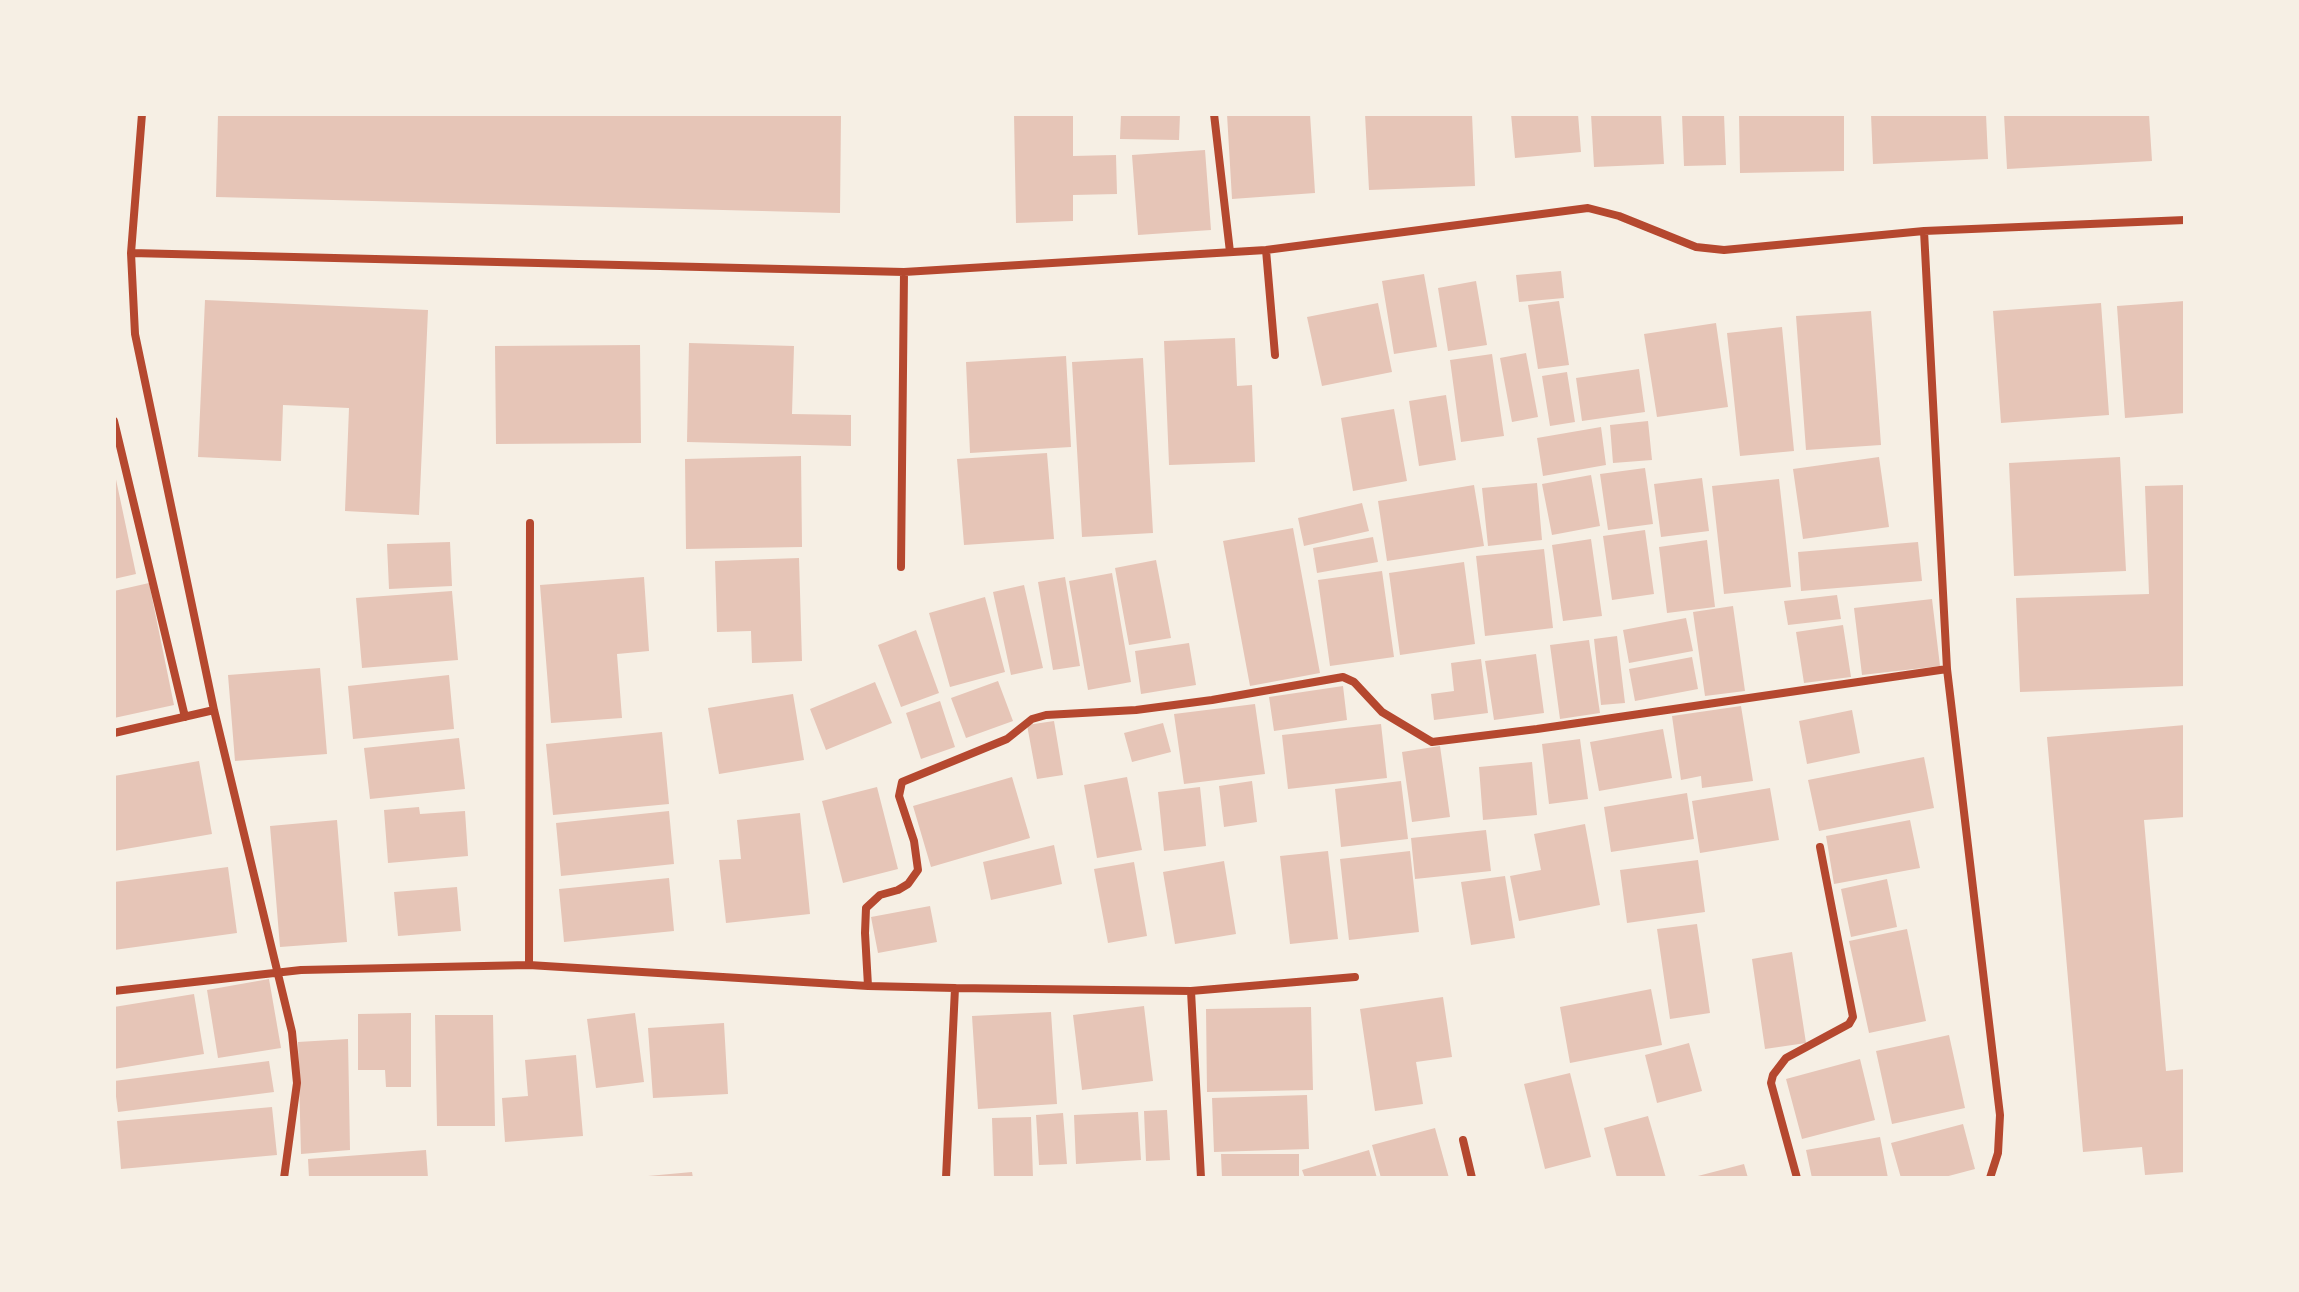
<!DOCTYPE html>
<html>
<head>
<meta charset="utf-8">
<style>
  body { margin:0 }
  #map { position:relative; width:2299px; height:1292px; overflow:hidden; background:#f6efe4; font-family:Merriweather,serif }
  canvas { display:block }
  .frame { position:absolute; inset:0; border:116px solid #f6efe4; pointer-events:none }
</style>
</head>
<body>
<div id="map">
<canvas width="2299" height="1292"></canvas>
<div class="frame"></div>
</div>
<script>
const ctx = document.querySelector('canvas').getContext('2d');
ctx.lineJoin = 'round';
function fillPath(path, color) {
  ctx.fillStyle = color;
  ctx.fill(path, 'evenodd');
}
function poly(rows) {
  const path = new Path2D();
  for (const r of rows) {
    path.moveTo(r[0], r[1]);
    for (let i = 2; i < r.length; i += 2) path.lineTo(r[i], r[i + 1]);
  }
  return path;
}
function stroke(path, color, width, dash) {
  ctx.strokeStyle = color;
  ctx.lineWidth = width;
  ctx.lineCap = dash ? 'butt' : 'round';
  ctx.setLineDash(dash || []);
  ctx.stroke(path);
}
fillPath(poly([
  [218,114,753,116,753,114,841,114,840,213,216,197],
  [1014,114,1073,114,1073,156,1116,155,1117,194,1073,195,1073,221,1016,223],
  [1121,114,1180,114,1179,140,1120,139],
  [1227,114,1310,114,1315,193,1232,199],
  [1365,114,1472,114,1475,186,1369,190],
  [1511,114,1578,114,1581,152,1515,158],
  [1591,114,1661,114,1664,164,1594,167],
  [1682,114,1724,114,1726,165,1684,166],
  [1739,114,1844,114,1844,171,1740,173],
  [1871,114,1986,114,1988,159,1873,164],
  [2004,114,2149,114,2152,161,2007,169],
  [1205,150,1211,230,1138,235,1132,155],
  [1561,271,1564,298,1519,302,1516,275],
  [1424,274,1437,347,1394,354,1382,281],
  [1476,281,1487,345,1448,351,1438,288],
  [205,300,428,310,419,515,345,511,349,408,283,405,281,461,198,457],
  [1559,301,1569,365,1538,369,1528,305],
  [2185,301,2185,413,2125,418,2117,306],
  [1378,303,1392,372,1322,386,1307,317],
  [2101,303,2109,415,2001,423,1993,311],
  [1871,311,1881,445,1806,450,1796,316],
  [1716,323,1728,407,1657,417,1644,334],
  [1782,327,1794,451,1740,456,1727,333],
  [1235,338,1237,386,1252,385,1255,462,1169,465,1164,341],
  [689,343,794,346,792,414,851,415,851,446,687,442],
  [640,345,641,443,496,444,495,346],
  [1526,353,1538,417,1512,422,1500,358],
  [1492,354,1504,436,1461,442,1450,360],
  [1066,356,1071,447,970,453,966,362],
  [1143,358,1153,533,1082,537,1072,362],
  [1639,369,1645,412,1582,421,1576,378],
  [1567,372,1575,422,1550,426,1542,376],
  [1446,395,1456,460,1419,466,1409,401],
  [1394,409,1407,481,1353,491,1341,418],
  [1648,421,1652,460,1613,463,1610,425],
  [1601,427,1606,465,1543,476,1537,438],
  [1047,453,1054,539,964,545,957,459],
  [801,456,802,547,686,549,685,459],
  [1879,457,1889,527,1803,539,1793,469],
  [2120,457,2126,571,2014,576,2009,463],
  [1645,468,1653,524,1608,530,1600,474],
  [114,470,136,574,114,579],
  [1591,475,1600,526,1552,535,1542,484],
  [1702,478,1709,531,1661,537,1654,484],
  [1779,479,1791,587,1724,594,1712,486],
  [1537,483,1542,540,1488,546,1482,488],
  [1474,485,1484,546,1387,561,1378,501],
  [2185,485,2185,686,2020,692,2016,598,2149,594,2145,486],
  [1362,503,1369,531,1304,546,1298,518],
  [1293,528,1320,673,1250,686,1223,541],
  [1645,530,1654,594,1612,600,1603,536],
  [1373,537,1378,562,1317,573,1313,548],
  [1591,539,1602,616,1563,621,1552,545],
  [1707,540,1715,607,1667,613,1659,547],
  [450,542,452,586,389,589,387,544],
  [1918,542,1922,581,1801,591,1798,552],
  [1544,549,1553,628,1485,636,1476,556],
  [799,558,802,661,752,663,751,631,717,632,715,561],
  [1156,560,1171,638,1129,645,1115,568],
  [1464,562,1475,644,1400,655,1389,573],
  [1382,571,1394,657,1330,666,1318,580],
  [1112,573,1131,682,1088,690,1069,581],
  [644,577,649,651,617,654,622,718,551,723,540,585],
  [1065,577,1080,666,1053,670,1038,582],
  [149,583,174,705,114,718,114,591],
  [1024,585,1043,668,1011,675,993,592],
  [452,591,458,660,362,668,356,598],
  [1837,595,1841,619,1788,625,1784,601],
  [985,597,1005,672,950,687,929,613],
  [1932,599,1940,666,1862,675,1854,608],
  [1733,606,1745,691,1705,696,1693,612],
  [1686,618,1693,651,1629,663,1623,630],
  [1843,625,1851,677,1804,683,1796,632],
  [916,630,939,693,901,707,878,645],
  [1617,636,1625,703,1601,705,1594,639],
  [1589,640,1600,713,1560,719,1550,645],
  [1189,643,1196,685,1141,694,1135,651],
  [1536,654,1544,713,1494,720,1485,661],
  [1692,657,1698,689,1635,701,1629,669],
  [1481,659,1488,713,1434,720,1431,694,1454,691,1451,663],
  [320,668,327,754,235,761,228,675],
  [449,675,454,729,353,739,348,686],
  [998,681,1013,721,966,738,951,698],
  [875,682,892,723,826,750,810,709],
  [1343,686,1347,720,1274,731,1269,697],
  [793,694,804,760,719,774,708,708],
  [940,701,955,747,921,759,906,713],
  [1255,704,1265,774,1184,784,1174,714],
  [1741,706,1753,781,1702,788,1701,776,1681,780,1672,716],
  [1852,710,1860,753,1807,764,1799,721],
  [1054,721,1063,775,1037,779,1027,725],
  [1163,723,1171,752,1132,762,1124,733],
  [1381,724,1387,778,1288,789,1282,735],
  [2185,725,2185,817,2144,820,2166,1071,2185,1069,2185,1172,2145,1175,2142,1147,2083,1152,2047,737],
  [1663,729,1672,778,1599,791,1590,742],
  [662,732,669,804,553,815,546,744],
  [459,738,465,789,370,799,364,748],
  [1580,739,1588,799,1549,804,1542,744],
  [1440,746,1450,817,1412,822,1402,752],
  [1924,757,1934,808,1819,831,1808,780],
  [199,761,212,834,114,851,114,776],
  [1532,762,1537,815,1483,820,1479,767],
  [1012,777,1030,838,931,867,913,806],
  [1127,777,1142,850,1097,858,1084,785],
  [1252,781,1257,822,1224,827,1219,786],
  [1401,781,1408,839,1341,847,1335,789],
  [877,787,898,869,843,883,822,801],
  [1200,787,1206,846,1164,851,1158,792],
  [1770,788,1779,840,1700,853,1692,801],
  [1687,793,1694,839,1611,852,1604,807],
  [419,807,420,814,465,811,468,856,388,863,384,810],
  [669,811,674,864,561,876,556,823],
  [800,813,810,914,726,923,719,860,741,859,737,820],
  [337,820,347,942,280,947,270,826],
  [1910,820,1920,868,1834,884,1826,836],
  [1585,824,1600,905,1519,921,1510,876,1541,870,1534,834],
  [1486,830,1491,871,1415,879,1411,838],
  [1054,845,1062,884,991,900,983,862],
  [1328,851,1338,939,1290,944,1280,856],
  [1410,851,1419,932,1349,940,1340,859],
  [1698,860,1705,912,1627,923,1620,870],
  [1224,861,1236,934,1175,944,1163,872],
  [1134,862,1147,936,1108,943,1094,869],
  [228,867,237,933,114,950,114,882],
  [1505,876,1515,938,1471,945,1461,882],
  [669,878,674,931,564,942,559,889],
  [1887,879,1897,927,1851,937,1841,889],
  [457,887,461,931,398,936,394,892],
  [930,906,937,942,878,953,871,917],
  [1697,924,1710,1013,1670,1019,1657,929],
  [1907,929,1926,1021,1869,1033,1849,941],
  [1792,952,1806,1043,1765,1049,1752,959],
  [269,979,281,1048,218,1058,207,990],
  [1651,989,1662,1045,1570,1063,1560,1007],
  [194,994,204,1054,114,1069,114,1007],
  [1443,997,1452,1057,1416,1062,1423,1104,1375,1111,1360,1009],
  [1144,1006,1153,1081,1082,1090,1073,1015],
  [1311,1007,1313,1090,1207,1092,1206,1009],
  [1051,1012,1057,1104,978,1109,972,1016],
  [411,1013,411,1087,386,1087,385,1070,358,1070,358,1014],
  [635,1013,644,1082,596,1088,587,1019],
  [435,1015,493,1015,495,1126,437,1126],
  [724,1023,728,1094,653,1098,648,1028],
  [1949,1035,1965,1108,1892,1124,1876,1051],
  [348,1039,350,1150,301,1154,298,1042],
  [1689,1043,1702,1091,1657,1103,1645,1055],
  [576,1055,583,1136,505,1142,502,1098,528,1096,525,1060],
  [1860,1059,1875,1120,1802,1139,1786,1079],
  [269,1061,274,1092,118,1112,114,1081],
  [1570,1073,1591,1157,1545,1169,1524,1084],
  [1307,1095,1309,1149,1214,1152,1212,1098],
  [272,1107,277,1155,121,1169,117,1121],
  [1167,1110,1170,1160,1146,1161,1144,1111],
  [1138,1112,1141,1160,1076,1164,1074,1115],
  [1063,1113,1067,1164,1039,1165,1036,1115],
  [1648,1116,1666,1178,1617,1178,1604,1128],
  [1031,1117,1033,1178,994,1178,992,1118],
  [1963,1124,1975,1169,1941,1178,1901,1178,1891,1143],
  [1435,1128,1449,1178,1381,1178,1372,1145],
  [1880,1137,1888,1178,1812,1178,1806,1150],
  [426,1150,428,1178,309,1178,308,1159],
  [1369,1150,1377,1178,1305,1178,1302,1170],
  [1221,1154,1299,1154,1299,1178,1222,1178],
  [1744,1164,1748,1178,1694,1178,1694,1177],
  [692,1172,693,1178,648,1178,648,1176]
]), '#e6c5b7');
stroke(poly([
  [142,114,131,253,135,334,214,710,292,1032,297,1083,284,1178],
  [1214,114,1230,252],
  [1924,231,1947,669,2000,1115,1998,1153,1990,1178],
  [1266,250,1275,355],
  [131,253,904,272,1266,250,1588,208,1619,216,1696,247,1724,250,1924,231,2185,220],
  [114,421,185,717],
  [901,567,904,272],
  [114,733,214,710],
  [529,965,530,523],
  [868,986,865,933,866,908,880,895,898,890,908,884,918,870,914,841,899,796,902,782,1007,739,1032,719,1046,715,1136,710,1212,700,1343,677,1354,682,1382,712,1432,742,1537,729,1947,669],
  [114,991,301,970,529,965,868,986,955,988,1191,991,1355,977],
  [1191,991,1201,1178],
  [1463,1140,1472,1178],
  [946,1178,955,988],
  [1797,1178,1771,1083,1773,1075,1786,1058,1849,1024,1853,1017,1820,847]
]), '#b5482f', 8);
</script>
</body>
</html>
